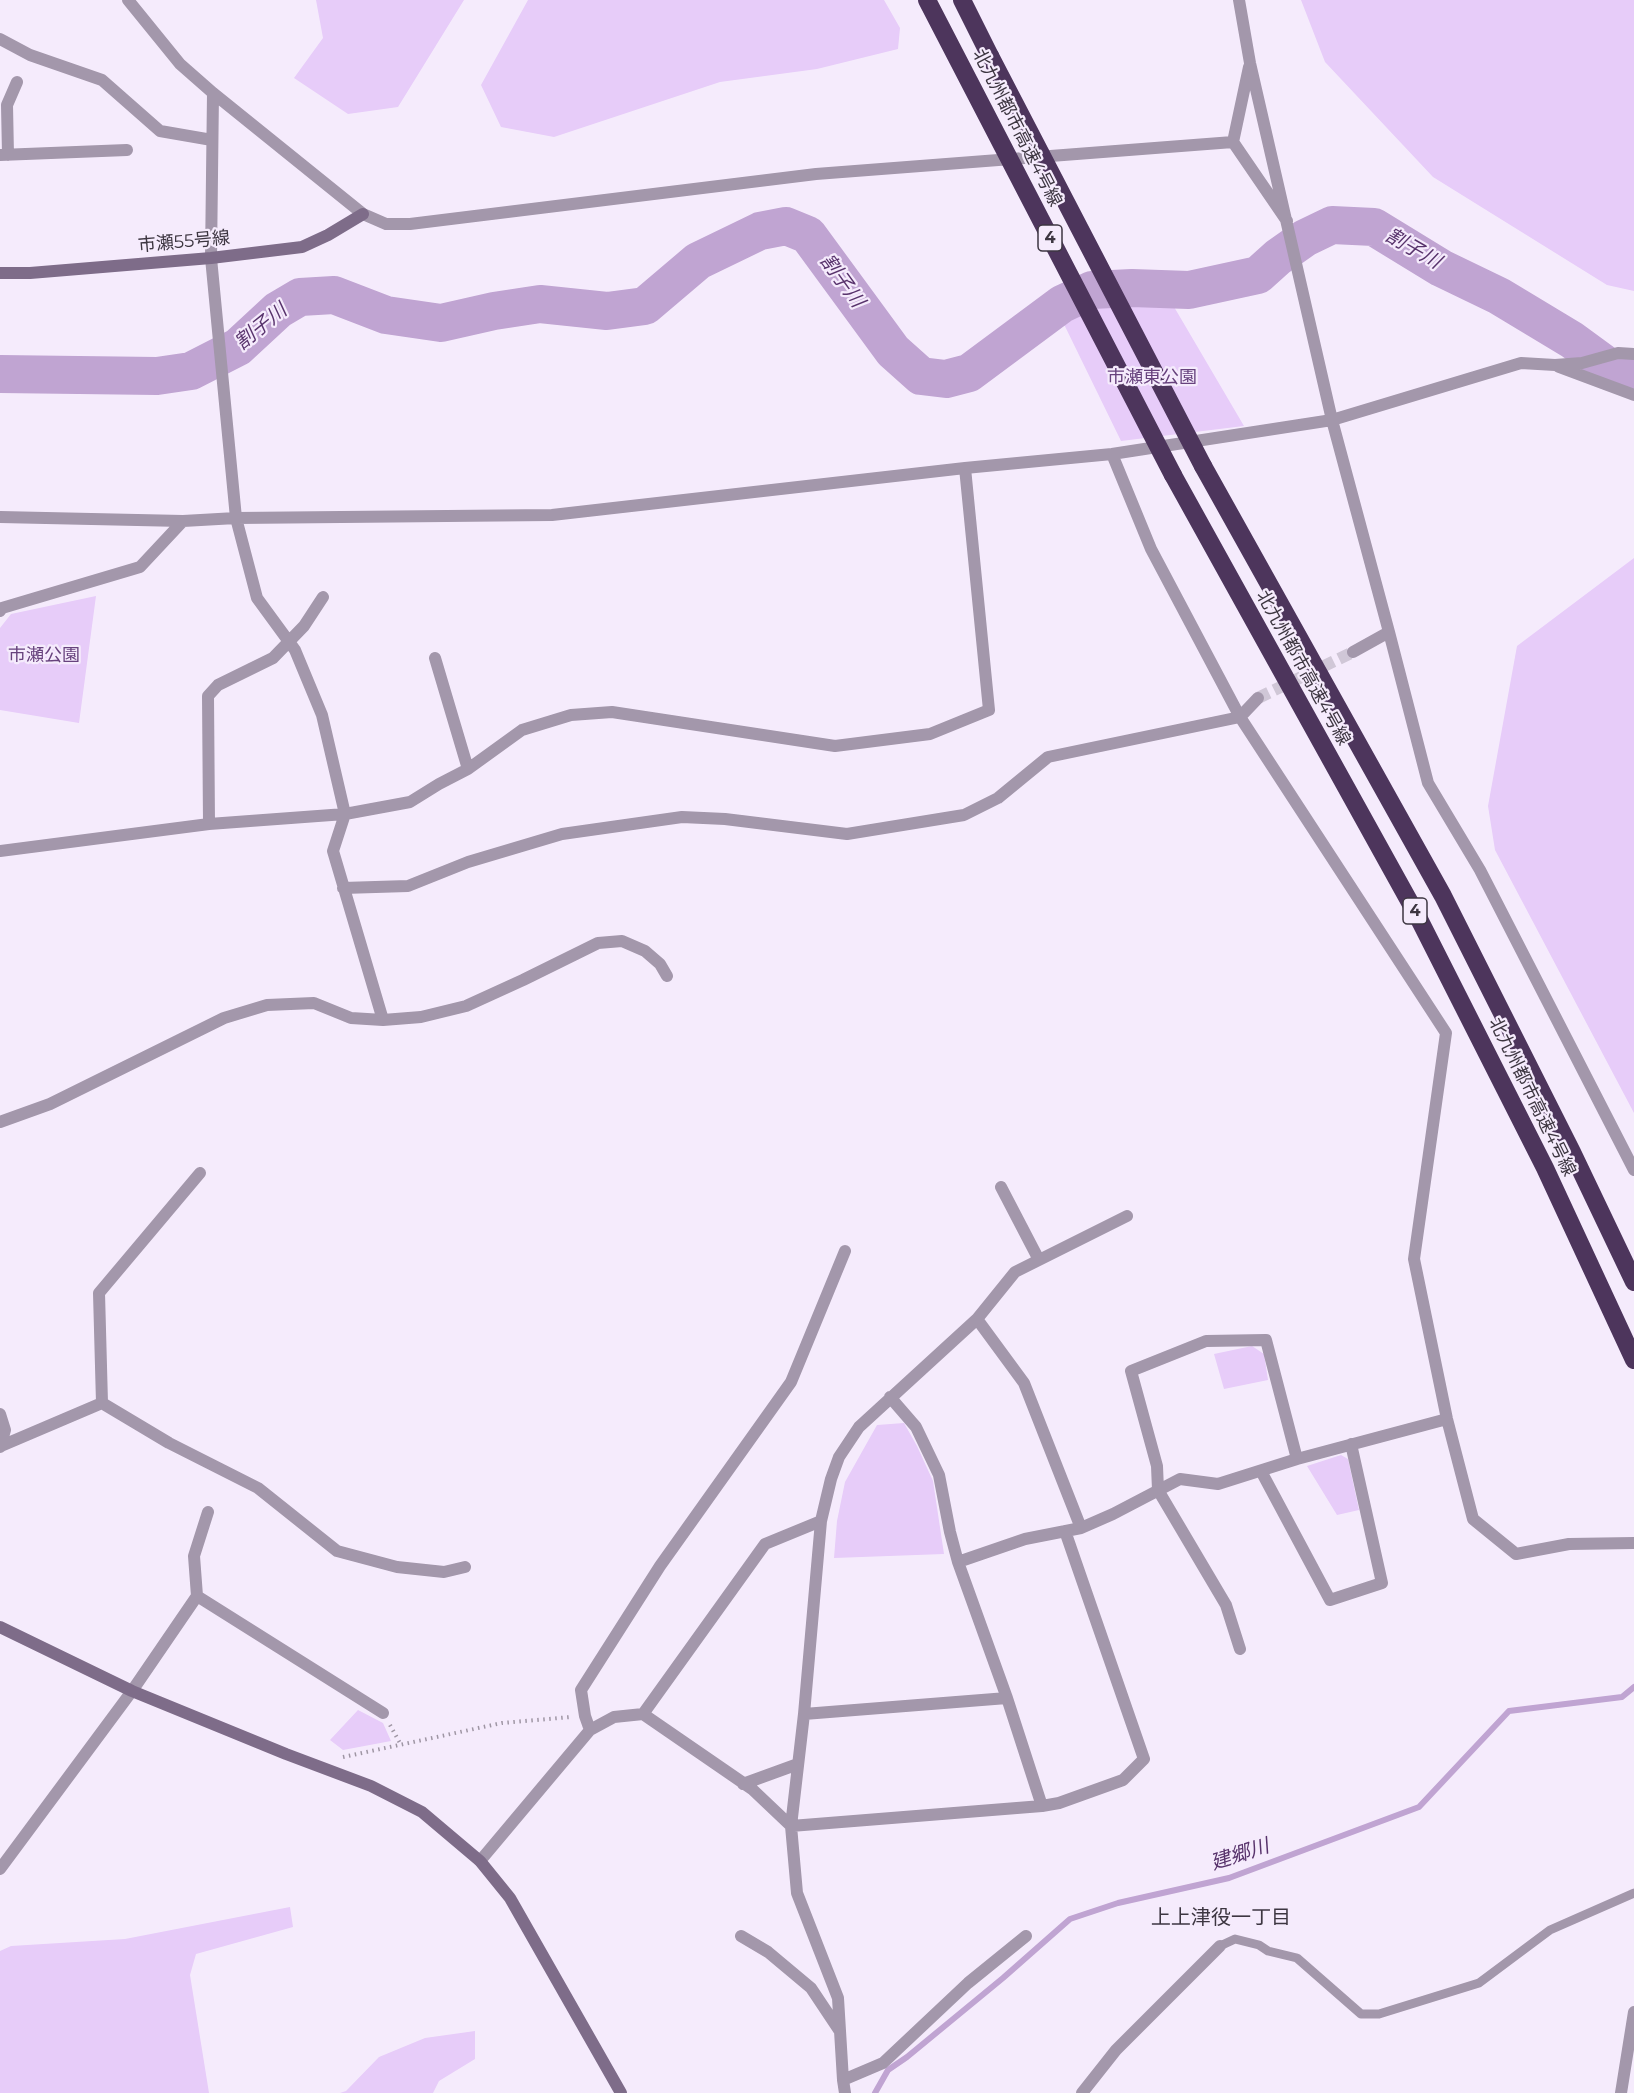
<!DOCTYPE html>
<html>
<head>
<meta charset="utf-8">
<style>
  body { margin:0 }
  canvas { display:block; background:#f5ebfc }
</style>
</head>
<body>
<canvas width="1634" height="2093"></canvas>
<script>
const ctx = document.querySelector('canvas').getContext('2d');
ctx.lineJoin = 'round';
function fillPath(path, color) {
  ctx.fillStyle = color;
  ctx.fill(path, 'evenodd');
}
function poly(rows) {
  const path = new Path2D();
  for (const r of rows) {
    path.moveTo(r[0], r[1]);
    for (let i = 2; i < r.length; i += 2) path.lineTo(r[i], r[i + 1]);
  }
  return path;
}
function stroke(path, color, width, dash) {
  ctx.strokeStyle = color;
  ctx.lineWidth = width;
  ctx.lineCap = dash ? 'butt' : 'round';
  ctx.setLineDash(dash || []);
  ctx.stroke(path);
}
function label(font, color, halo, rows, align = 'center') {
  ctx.font = font + ' Montserrat,"Noto Sans JP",sans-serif';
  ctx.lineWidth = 4.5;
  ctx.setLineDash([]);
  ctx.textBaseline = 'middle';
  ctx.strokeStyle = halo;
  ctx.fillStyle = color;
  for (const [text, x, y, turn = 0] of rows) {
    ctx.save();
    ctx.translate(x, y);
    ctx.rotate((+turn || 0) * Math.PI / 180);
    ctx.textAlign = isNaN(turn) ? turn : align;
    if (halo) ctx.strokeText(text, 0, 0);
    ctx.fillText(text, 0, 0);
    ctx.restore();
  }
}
fillPath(poly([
  [316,0,464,0,398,107,348,114,294,78,323,38],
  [528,0,884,0,900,28,898,49,817,69,720,82,554,137,501,127,481,85],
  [1301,0,1634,0,1634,291,1607,285,1433,177,1325,62],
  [1136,296,1170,300,1244,426,1121,441,1058,312,1097,299],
  [1634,558,1634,1113,1495,850,1488,806,1517,646],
  [96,596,79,723,0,710,0,628,11,614],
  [1252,1346,1264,1354,1268,1380,1224,1389,1214,1354],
  [904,1423,917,1446,933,1481,944,1554,834,1558,837,1521,845,1482,877,1425],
  [1341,1455,1348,1459,1359,1510,1337,1515,1307,1466],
  [358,1710,383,1723,391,1741,343,1750,330,1740],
  [290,1907,293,1927,196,1954,190,1975,209,2093,0,2093,0,1951,11,1946,125,1939],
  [475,2031,475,2059,439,2081,433,2093,340,2093,346,2091,379,2057,425,2038]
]), '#e7ccf9');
stroke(poly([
  [875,2093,888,2070,907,2057,1003,1978,1070,1919,1118,1903,1229,1878,1419,1807,1509,1711,1622,1697,1634,1687]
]), '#c0a4d2', 6);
stroke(poly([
  [0,374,157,376,191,371,238,347,278,310,300,297,334,295,386,315,441,323,494,311,540,304,607,311,645,306,698,261,760,231,786,226,808,235,893,351,921,376,946,379,969,373,1062,304,1092,290,1132,288,1189,290,1258,275,1278,257,1305,238,1332,225,1374,227,1441,268,1499,296,1572,340,1613,370,1634,378]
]), '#c0a4d2', 38);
stroke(poly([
  [1258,698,1353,652]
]), '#d0c7d7', 12, [12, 6]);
stroke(poly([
  [390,1725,401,1745],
  [343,1757,502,1723,571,1717]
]), '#9f96a4', 4, [1.5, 4.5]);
stroke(poly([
  [1220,1946,1235,1939,1259,1945,1268,1951,1297,1958,1361,2014,1379,2014,1479,1983,1550,1930,1634,1893]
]), '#a397ab', 9);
stroke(poly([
  [128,0,180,64,213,93,363,214,386,224,410,224,816,174,1233,142,1287,221],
  [1239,0,1250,63,1332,420,1389,632,1353,652],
  [0,39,30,55,102,80,160,131,212,140],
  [213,93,211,258,236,518,257,598,295,650,322,715,345,814,333,851,383,1020],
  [1233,142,1249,67],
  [0,155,127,150],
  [8,155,7,105,17,82],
  [1559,367,1634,395],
  [1112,454,1151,549,1240,717,1446,1033,1414,1259,1447,1419,1473,1519,1516,1554,1569,1544,1634,1543],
  [0,517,183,521,236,518,552,515,965,468,1112,454,1332,420,1521,363,1555,365,1582,363,1618,353,1634,354],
  [0,611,2,608,140,567,183,521],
  [1389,632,1428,783,1480,870,1634,1170],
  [435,658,468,769],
  [209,824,208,696,218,685,273,658,304,626,323,597],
  [0,851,209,824,345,814,410,802,439,784,468,769,522,730,571,715,612,712,835,746,930,734,989,710,965,468],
  [343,888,408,886,468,862,562,834,682,817,725,819,847,834,964,815,998,798,1048,757,1240,717,1258,698],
  [0,1122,50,1104,224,1018,267,1005,314,1003,351,1018,383,1020,421,1017,466,1006,523,980,598,943,622,941,645,951,660,964,667,976],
  [1001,1187,1039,1260],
  [977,1319,1015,1272,1127,1216],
  [890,1397,916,1427,939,1475,950,1532,958,1562],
  [102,1403,99,1293,200,1173],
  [0,1414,5,1430,0,1447],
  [1,1446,102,1403,169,1443,258,1488,337,1551,397,1567,444,1572,465,1567],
  [1261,1471,1330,1600,1382,1583,1351,1444],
  [197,1596,194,1556,208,1512],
  [1240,1649,1226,1605,1158,1490,1157,1466,1131,1371,1206,1341,1266,1340,1297,1459],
  [643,1714,765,1544,821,1521],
  [804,1714,1007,1698],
  [590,1730,585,1716,581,1690,660,1566,791,1382,845,1251],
  [743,1784,798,1764],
  [1042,1806,1007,1698,958,1562,1025,1539,1081,1528,1113,1514,1180,1479,1218,1484,1297,1459,1447,1419],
  [480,1861,590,1730,614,1717,643,1714,752,1789,791,1826,1042,1806,1059,1803,1123,1780,1144,1759,1065,1531],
  [0,1869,132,1691,197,1596,383,1713],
  [741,1936,768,1952,811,1988,839,2030],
  [843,2080,838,1998,797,1893,791,1826,804,1714,821,1521,831,1479,839,1457,859,1427,977,1319,1024,1383,1081,1528],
  [845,2093,843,2080,883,2063,968,1983,1026,1936],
  [1082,2093,1116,2050,1220,1946],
  [1621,2093,1634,2012]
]), '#a397ab', 12);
stroke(poly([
  [0,273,30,273,211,258,302,247,328,235,363,214],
  [0,1627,132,1691,286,1754,371,1786,422,1812,480,1861,510,1898,621,2093]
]), '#7e6c89', 12);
stroke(poly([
  [962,0,990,56],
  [1203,466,1443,896,1572,1152,1634,1282],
  [1173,475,1418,917,1545,1168,1634,1360]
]), '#4d355c', 18);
stroke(poly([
  [927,0,1173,475],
  [990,56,1203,466]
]), '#4d355c', 18);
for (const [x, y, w] of [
  [1050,238,24],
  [1415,911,24]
]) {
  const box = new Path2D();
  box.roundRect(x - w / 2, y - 13, w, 26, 4.5);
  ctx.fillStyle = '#f5ebfc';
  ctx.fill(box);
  stroke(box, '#3d3641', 1.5);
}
label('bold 16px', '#3d3641', null, [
  ["4",1050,238],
  ["4",1415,911]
]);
label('18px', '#3d3641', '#f5ebfc', [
  ["北九州都市高速4号線",1017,128,63],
  ["市瀬55号線",184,242,-5],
  ["北九州都市高速4号線",1303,668,61],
  ["北九州都市高速4号線",1532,1097,64]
]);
label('18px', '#67427d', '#f5ebfc', [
  ["市瀬東公園",1152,378],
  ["市瀬公園",44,656]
]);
label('italic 20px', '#58336c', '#f5ebfc', [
  ["割子川",1413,249,30],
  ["割子川",842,281,54],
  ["割子川",261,327,-39],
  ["建郷川",1240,1855,-18]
]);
label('20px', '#3d3641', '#f5ebfc', [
  ["上上津役一丁目",1221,1918]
]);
</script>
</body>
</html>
